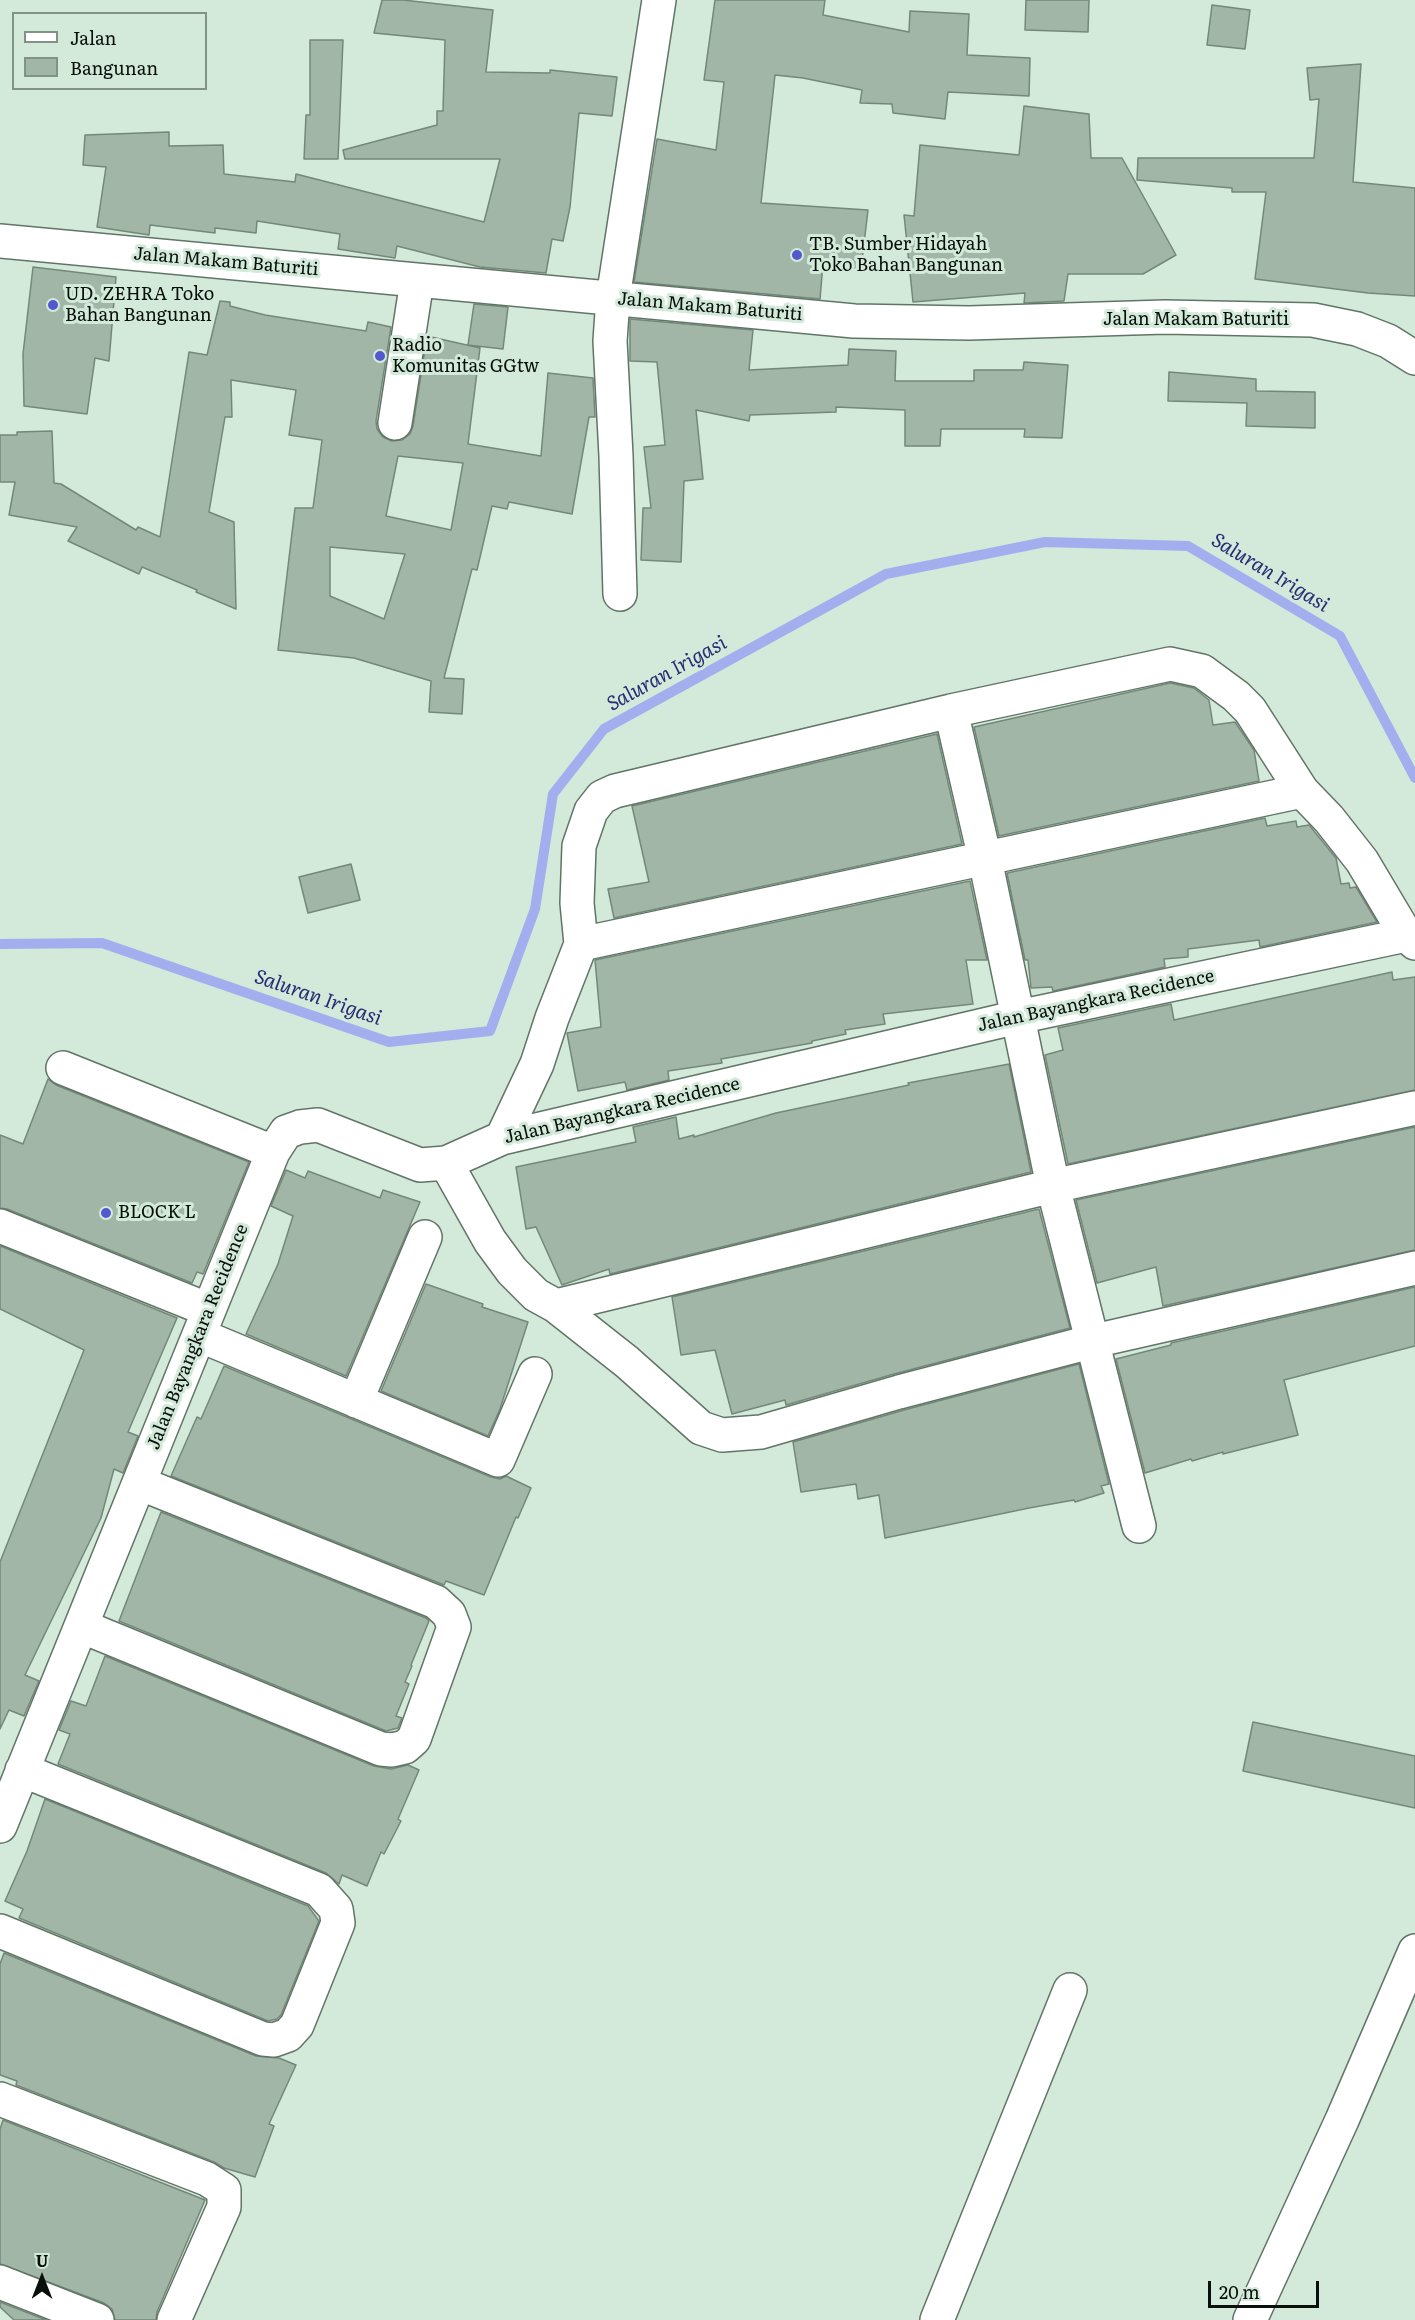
<!DOCTYPE html>
<html>
<head>
<meta charset="utf-8">
<style>
  body { margin:0 }
  #map { position:relative; width:1415px; height:2320px; overflow:hidden; background:#d3e9d9; font-family:Literata,serif }
  canvas { display:block }
  .legend { position:absolute; left:12px; top:12px; width:195px; height:78px; box-sizing:border-box; background:#d3e9d9; border:2px solid #829287; margin:0; padding:8px 10px; list-style:none; font-size:18px; color:#09100b }
  .legend li { display:flex; align-items:center; gap:12px; height:30px }
  .legend b { width:30px; border:2px solid #829287 }
  .north { position:absolute; left:12px; top:2248px; width:60px; height:60px; -webkit-text-stroke:4px #d3e9d9; paint-order:stroke; rotate:0deg; font-size:16px; font-weight:700; line-height:24px; text-align:center; color:#09100b }
  .north::after { content:''; display:block; margin:auto; width:21px; height:27px; background:#09100b; clip-path:polygon(50% 0,100% 100%,50% 72%,0 100%) }
  .scale { position:absolute; left:1208px; top:2281px; width:111px; height:27px; box-sizing:border-box; border:3px solid #09100b; border-top:0; padding-left:8px; font-size:18px; line-height:21px; white-space:nowrap; color:#09100b; -webkit-text-stroke:4px #d3e9d9; paint-order:stroke }
</style>
</head>
<body>
<div id="map">
<canvas width="1415" height="2320"></canvas>
<ul class="legend">
<li><b style="height:8px;background:#fff"></b>Jalan</li>
<li><b style="height:16px;background:#a1b6a7"></b>Bangunan</li>
</ul>
<div class="north">U</div>
<div class="scale">20 m</div>
</div>
<script>
const ctx = document.querySelector('canvas').getContext('2d');
ctx.lineJoin = 'round';
function poly(rows) {
  const path = new Path2D();
  for (const r of rows) {
    path.moveTo(r[0], r[1]);
    for (let i = 2; i < r.length; i += 2) path.lineTo(r[i], r[i + 1]);
  }
  return path;
}
function stroke(path, color, width, dash) {
  ctx.strokeStyle = color;
  ctx.lineWidth = width;
  ctx.lineCap = dash ? 'butt' : 'round';
  ctx.setLineDash(dash || []);
  ctx.stroke(path);
}
function fillPath(path, color) {
  ctx.fillStyle = color;
  ctx.fill(path, 'evenodd');
}
function label(font, color, halo, rows, align = 'center') {
  ctx.font = font + ' Literata,serif';
  ctx.lineWidth = 6;
  ctx.setLineDash([]);
  ctx.textBaseline = 'middle';
  ctx.strokeStyle = halo;
  ctx.fillStyle = color;
  for (const [text, x, y, turn = 0] of rows) {
    ctx.save();
    ctx.translate(x, y);
    ctx.rotate((+turn || 0) * Math.PI / 180);
    ctx.textAlign = isNaN(turn) ? turn : align;
    if (halo) ctx.strokeText(text, 0, 0);
    ctx.fillText(text, 0, 0);
    ctx.restore();
  }
}
stroke(poly([
  [0,944,102,943,389,1042,490,1031,535,909,553,794,604,729,886,574,1045,542,1188,546,1340,636,1415,778]
]), '#a2aeee', 10);
const building = poly([
  [382,0,403,0,493,10,486,72,550,73,550,70,617,77,612,116,579,113,570,207,563,241,552,239,546,273,480,267,397,246,395,258,338,249,340,234,257,221,256,233,215,228,215,233,150,225,149,235,97,227,106,167,83,165,85,135,169,132,169,146,223,145,224,174,295,182,296,174,484,222,500,159,345,159,343,150,437,125,437,111,443,111,445,40,374,33,382,0],
  [715,0,825,0,823,15,909,32,910,11,969,14,967,55,1030,58,1029,96,948,92,945,119,893,113,892,104,860,103,862,90,803,78,775,75,761,203,868,210,861,269,823,264,820,299,634,282,657,139,716,150,724,82,704,80,715,0],
  [1026,0,1089,0,1088,32,1025,30,1026,0],
  [1212,5,1250,10,1245,49,1207,45,1212,5],
  [310,40,343,40,338,159,304,159,306,115,310,115,310,40],
  [1361,64,1353,182,1415,188,1415,296,1368,293,1255,279,1266,192,1232,192,1232,188,1137,180,1138,158,1314,158,1319,99,1310,100,1307,68,1361,64],
  [1024,106,1089,114,1091,158,1122,158,1176,255,1143,274,1068,274,1064,301,1024,303,1025,293,913,302,904,215,914,216,920,145,1019,155,1024,106],
  [33,267,116,277,109,361,95,358,87,414,24,406,23,354,33,267],
  [220,301,230,302,230,306,265,315,366,331,368,322,391,327,376,421,377,429,383,437,392,441,402,440,410,434,413,426,427,336,480,348,468,444,541,456,548,373,593,378,595,417,589,417,572,514,509,502,507,509,492,506,477,570,472,569,444,678,464,679,462,714,429,712,431,681,354,658,278,650,295,508,313,508,322,440,289,435,296,390,231,380,232,417,225,417,209,512,234,522,236,609,196,592,197,590,142,567,139,574,68,541,77,527,9,515,15,482,0,482,0,435,17,435,17,432,52,431,54,483,61,484,136,530,138,527,160,537,189,352,207,355,220,301],
  [398,456,463,463,451,530,386,516,398,456],
  [330,547,405,554,384,619,330,596,330,547],
  [474,304,508,307,503,349,468,345,474,304],
  [630,319,753,330,749,370,848,365,849,349,896,351,895,381,974,381,974,370,1023,370,1024,362,1068,365,1062,438,1024,437,1025,429,941,429,940,446,905,446,905,410,836,407,836,412,750,415,749,421,696,410,703,479,684,481,681,562,641,560,643,508,651,508,644,447,665,445,657,362,630,361,630,319],
  [1169,372,1256,379,1256,391,1315,392,1315,428,1246,426,1247,403,1168,401,1169,372],
  [1170,683,1194,688,1209,700,1213,725,1235,722,1254,750,1259,781,999,836,974,727,1170,683],
  [937,734,962,844,614,918,608,889,649,882,632,806,937,734],
  [1265,818,1267,826,1296,821,1297,827,1309,825,1336,858,1341,884,1349,883,1350,888,1356,887,1377,922,1260,947,1259,940,1188,949,1188,957,1164,959,1165,967,1053,991,1052,987,1031,988,1028,960,1025,960,1007,873,1265,818],
  [351,864,360,900,308,913,299,877,351,864],
  [970,881,987,960,966,960,973,1004,883,1014,885,1024,845,1030,846,1034,812,1041,812,1043,721,1059,722,1063,668,1071,669,1080,627,1090,625,1082,578,1091,567,1033,601,1027,595,960,970,881],
  [1392,972,1393,980,1415,977,1415,1090,1068,1164,1045,1055,1063,1050,1058,1028,1171,1004,1174,1020,1392,972],
  [1009,1064,1031,1172,610,1274,609,1269,562,1285,536,1227,526,1229,516,1167,636,1142,633,1127,676,1117,679,1139,694,1135,694,1137,776,1113,909,1085,908,1083,1009,1064],
  [48,1079,56,1085,249,1162,203,1274,197,1272,192,1283,7,1209,0,1208,0,1135,23,1144,48,1079],
  [1415,1127,1415,1250,1163,1306,1156,1267,1097,1283,1076,1200,1415,1127],
  [286,1170,305,1178,308,1171,380,1198,383,1190,420,1202,346,1376,246,1334,278,1264,293,1216,271,1206,286,1170],
  [1039,1209,1070,1328,894,1374,786,1405,785,1400,732,1414,715,1350,681,1355,672,1297,1039,1209],
  [0,1246,177,1318,128,1432,138,1436,123,1473,114,1469,101,1518,25,1675,39,1681,24,1716,9,1710,0,1729,0,1562,84,1350,0,1309,0,1246],
  [426,1284,483,1304,482,1307,528,1322,500,1409,488,1436,381,1391,426,1284],
  [1415,1287,1415,1346,1284,1380,1298,1435,1223,1454,1223,1452,1192,1461,1191,1459,1145,1473,1116,1359,1171,1345,1171,1343,1415,1287],
  [1079,1364,1109,1484,1101,1486,1104,1493,1075,1502,1074,1500,1029,1508,885,1538,879,1495,858,1499,856,1484,801,1492,793,1442,904,1410,1079,1364],
  [224,1366,491,1477,500,1479,506,1476,531,1488,518,1518,516,1517,484,1595,446,1581,444,1585,171,1476,197,1417,201,1419,224,1366],
  [161,1512,426,1618,429,1621,411,1665,412,1666,405,1682,409,1684,396,1716,402,1718,398,1728,386,1731,119,1621,161,1512],
  [105,1656,374,1766,391,1769,408,1765,419,1770,398,1819,401,1821,384,1854,381,1852,367,1886,342,1875,339,1884,326,1873,58,1764,70,1734,59,1730,71,1701,86,1706,105,1656],
  [1253,1722,1415,1756,1415,1808,1243,1771,1253,1722],
  [45,1799,308,1906,319,1921,281,2015,277,2019,268,2021,19,1918,23,1909,5,1901,27,1851,45,1799],
  [4,1953,256,2056,279,2058,296,2065,269,2124,274,2126,255,2177,224,2168,214,2162,16,2085,17,2081,0,2075,0,1964,4,1953],
  [3,2120,205,2200,157,2312,156,2320,115,2320,112,2309,104,2303,0,2264,0,2129,3,2120],
  [0,2302,46,2320,14,2320,0,2307,0,2302]
]);
fillPath(building, '#a1b6a7');
stroke(building, '#74887a', 1.5);
const minor = poly([
  [0,241,854,321,969,323,1165,317,1313,320,1357,329,1388,341,1415,358],
  [395,423,417,281],
  [620,594,616,456,610,341,613,298,659,0],
  [951,711,985,859,1053,1186,1415,1108],
  [581,944,577,903,579,846,591,811,602,797,615,791,951,711,1170,664,1202,671,1236,696,1250,710,1302,791],
  [63,1068,273,1152],
  [502,1138,537,1064,552,1018,581,944,1302,791,1329,819,1362,861,1406,935,1415,943],
  [446,1163,490,1241,512,1271,536,1295,556,1306,627,1362,701,1428,722,1435,761,1432,899,1392,1094,1341,1415,1268],
  [0,1226,209,1310],
  [556,1306,1053,1186,1139,1526],
  [199,1335,498,1460,535,1374],
  [356,1401,425,1237],
  [81,1626,381,1749,392,1750,405,1747,414,1739,454,1627,449,1614,436,1602,139,1483],
  [0,1826,273,1152,286,1132,300,1127,318,1125,420,1165,446,1163,502,1138,1018,1017,1406,935],
  [0,1931,263,2039,274,2040,288,2035,297,2025,338,1923,336,1909,319,1890,22,1770],
  [0,2099,207,2179,224,2190,224,2207,174,2320],
  [0,2282,97,2320],
  [937,2320,1070,1990],
  [1250,2320,1342,2120,1415,1951]
]);
stroke(minor, '#617567', 36);
stroke(minor, '#fff', 33);
for (const [x, y, r, color] of [
  [797,255,6,"#5259cf"],
  [53,305,6,"#5259cf"],
  [380,356,6,"#5259cf"],
  [106,1213,6,"#5259cf"]
]) {
  const dot = new Path2D();
  dot.arc(x, y, r, 0, 2 * Math.PI);
  ctx.fillStyle = color;
  ctx.fill(dot);
  stroke(dot, '#d3e9d9', 2);
}
label('18px', '#09100b', '#d3e9d9', [
  ["TB. Sumber Hidayah",809,245],
  ["Toko Bahan Bangunan",809,266],
  ["UD. ZEHRA Toko",65,295],
  ["Bahan Bangunan",65,316],
  ["Radio",392,346],
  ["Komunitas GGtw",392,367],
  ["BLOCK L",118,1213]
], 'left');
label('18px', '#09100b', '#d3e9d9', [
  ["Jalan Makam Baturiti",226,262,5],
  ["Jalan Makam Baturiti",710,307,5],
  ["Jalan Makam Baturiti",1196,320],
  ["Jalan Bayangkara Recidence",1096,1001,-12],
  ["Jalan Bayangkara Recidence",622,1111,-13],
  ["Jalan Bayangkara Recidence",198,1337,-68]
]);
label('italic 20px', '#292d75', '#d3e9d9', [
  ["Saluran Irigasi",1270,573,31],
  ["Saluran Irigasi",667,674,-29],
  ["Saluran Irigasi",318,998,19]
]);
</script>
</body>
</html>
